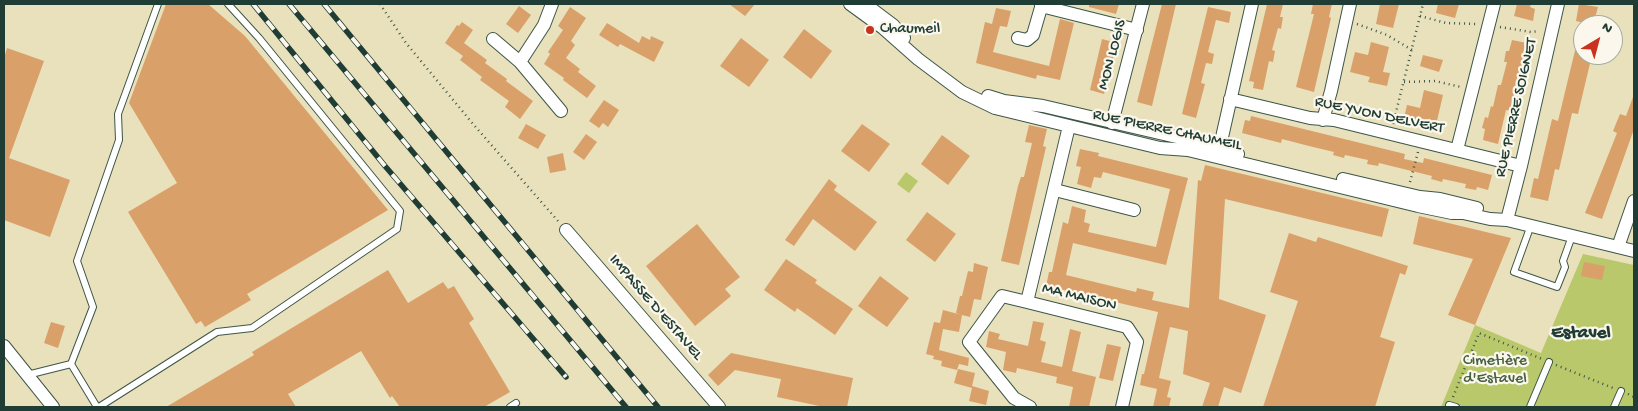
<!DOCTYPE html>
<html>
<head>
<meta charset="utf-8">
<style>
  body { margin:0 }
  #map { position:relative; width:1638px; height:411px; overflow:hidden; background:#e8e1bc; font-family:"Gochi Hand",sans-serif }
  canvas { display:block }
  .frame { position:absolute; inset:0; border:5px solid #1f3d34; pointer-events:none }
  .north { position:absolute; left:1573px; top:15px; width:50px; height:50px; box-sizing:border-box; background:#fbf7ec; border:1px solid #a3ada2; border-radius:50%; rotate:37deg; font-size:14px; font-weight:700; line-height:20px; text-align:center; color:#1f3d34 }
  .north::after { content:''; display:block; margin:auto; width:18px; height:22px; background:#c8321e; clip-path:polygon(50% 0,100% 100%,50% 72%,0 100%) }
</style>
</head>
<body>
<div id="map">
<canvas width="1638" height="411"></canvas>
<div class="frame"></div>
<div class="north">N</div>
</div>
<script>
const ctx = document.querySelector('canvas').getContext('2d');
ctx.lineJoin = 'round';
function fillPath(path, color) {
  ctx.fillStyle = color;
  ctx.fill(path, 'evenodd');
}
function poly(rows) {
  const path = new Path2D();
  for (const r of rows) {
    path.moveTo(r[0], r[1]);
    for (let i = 2; i < r.length; i += 2) path.lineTo(r[i], r[i + 1]);
  }
  return path;
}
function stroke(path, color, width, dash) {
  ctx.strokeStyle = color;
  ctx.lineWidth = width;
  ctx.lineCap = dash ? 'butt' : 'round';
  ctx.setLineDash(dash || []);
  ctx.stroke(path);
}
function label(font, color, halo, rows, align = 'center') {
  ctx.font = font + ' "Gochi Hand",sans-serif';
  ctx.lineWidth = 4.5;
  ctx.setLineDash([]);
  ctx.textBaseline = 'middle';
  ctx.strokeStyle = halo;
  ctx.fillStyle = color;
  for (const [text, x, y, turn = 0] of rows) {
    ctx.save();
    ctx.translate(x, y);
    ctx.rotate((+turn || 0) * Math.PI / 180);
    ctx.textAlign = isNaN(turn) ? turn : align;
    if (halo) ctx.strokeText(text, 0, 0);
    ctx.fillText(text, 0, 0);
    ctx.restore();
  }
}
fillPath(poly([
  [906,172,918,181,909,193,897,184],
  [1583,254,1634,265,1634,407,1441,407,1475,325,1541,353]
]), '#b9c86a');
fillPath(poly([
  [166,4,208,4,245,36,388,210,247,294,251,300,205,327,201,321,196,324,128,212,177,183,129,103],
  [729,4,755,4,745,16],
  [1089,4,1119,4,1116,14,1089,7],
  [1162,4,1176,4,1152,106,1137,102],
  [1267,4,1283,4,1280,17,1283,17,1281,29,1278,28,1272,50,1275,51,1273,62,1269,61,1263,90,1253,88,1254,82,1249,81],
  [1313,4,1332,4,1329,17,1331,18,1314,92,1296,87,1314,14,1311,14],
  [1380,4,1399,4,1393,28,1376,24],
  [1438,4,1459,4,1455,18,1436,13],
  [1517,4,1531,4,1530,7,1535,9,1533,21,1514,16],
  [1579,4,1598,7,1593,25,1576,21],
  [519,6,531,15,518,33,506,24],
  [570,7,586,18,571,41,575,45,566,58,580,69,578,72,596,86,587,98,563,80,564,78,544,64,550,54,548,52,563,30,558,26],
  [1208,7,1231,12,1229,23,1216,20,1208,52,1214,54,1212,64,1206,63,1201,83,1205,84,1196,118,1182,114],
  [996,8,1011,11,1007,27,1000,26,993,52,1049,66,1060,19,1074,23,1060,80,1037,75,1036,79,976,63,985,22,992,24],
  [462,22,473,30,464,43,487,60,485,63,507,79,506,81,533,101,520,119,505,107,509,101,480,80,482,77,460,60,463,56,445,43,457,25,459,26],
  [607,23,639,43,642,36,650,40,651,36,664,42,654,62,620,44,618,47,599,35],
  [804,29,832,51,811,79,783,57],
  [1579,34,1583,35,1583,55,1592,55,1578,114,1572,113,1559,170,1555,169,1548,201,1530,197,1534,178,1538,179,1552,119,1558,121],
  [741,38,769,60,749,87,720,66],
  [1102,39,1117,43,1104,94,1090,90],
  [1512,40,1527,43,1511,111,1506,110,1498,144,1483,140,1485,129,1482,128,1485,117,1488,118,1491,106,1493,107,1498,85,1501,85,1507,62,1504,62,1506,51,1509,51],
  [1371,42,1389,47,1383,72,1390,73,1387,86,1368,82,1370,77,1350,72,1355,52,1368,55],
  [7,48,44,61,9,158,70,180,50,237,4,220,4,58],
  [1423,55,1443,60,1439,72,1420,66],
  [1424,90,1443,95,1436,125,1404,118,1407,105,1420,108],
  [1633,97,1634,129,1602,219,1585,213,1617,133,1613,131,1620,114,1626,116],
  [604,100,619,110,608,127,603,123,599,128,589,121],
  [1251,116,1405,154,1404,159,1423,163,1424,158,1492,175,1488,190,1477,187,1476,190,1465,188,1466,184,1443,179,1442,182,1431,179,1432,176,1379,163,1378,166,1367,164,1368,160,1345,155,1344,158,1333,155,1334,152,1309,146,1282,139,1281,143,1242,133,1245,120,1250,121],
  [526,124,546,135,538,149,518,138],
  [862,124,890,144,869,172,841,151],
  [1029,125,1047,129,1043,146,1046,147,1019,265,1001,261,1018,186,1021,177,1024,177,1032,143,1025,142],
  [586,134,597,142,584,160,573,152],
  [942,135,970,156,948,185,921,164],
  [1080,149,1099,153,1098,156,1188,178,1166,265,1073,243,1066,275,1136,292,1137,288,1154,292,1152,300,1189,308,1198,180,1201,181,1205,165,1389,209,1382,237,1225,199,1219,299,1266,315,1241,393,1224,387,1218,407,1202,407,1210,383,1183,374,1188,331,1170,327,1159,378,1171,381,1167,397,1171,398,1169,407,1153,407,1157,389,1140,385,1142,374,1144,374,1158,312,1046,286,1049,272,1052,272,1063,222,1068,224,1072,206,1086,210,1084,222,1090,224,1088,232,1156,247,1170,189,1103,172,1101,178,1094,177,1091,188,1077,184,1081,167,1076,166],
  [563,153,566,170,550,173,547,157],
  [829,179,837,186,834,190,877,222,855,251,813,219,794,246,785,240],
  [927,212,956,234,935,262,906,240],
  [1419,216,1511,238,1475,325,1448,315,1473,259,1413,244],
  [697,224,740,277,725,289,731,296,695,326,646,266],
  [1289,233,1316,242,1318,237,1408,266,1405,275,1400,273,1380,337,1395,342,1375,407,1263,407,1298,301,1270,292],
  [786,259,817,280,815,283,853,309,835,335,797,308,795,312,764,290],
  [1584,262,1605,266,1602,280,1581,276],
  [974,263,988,267,981,300,974,299,970,317,962,315,959,332,943,329,939,350,969,358,968,366,959,364,957,370,941,366,942,361,933,359,934,356,926,354,934,322,940,323,943,310,962,315,956,313,960,296,962,296,968,271,973,272],
  [388,270,408,303,443,282,448,289,454,286,474,319,469,323,510,392,484,407,400,407,392,396,390,398,361,351,288,394,296,407,166,407,254,355,252,352],
  [880,276,909,298,887,327,858,306],
  [1033,321,1044,323,1040,340,1046,342,1041,362,1062,367,1070,329,1081,332,1072,371,1096,377,1089,407,1069,407,1073,387,1056,383,1057,377,1017,368,1016,373,1003,370,1006,352,986,347,989,331,1000,334,998,339,1028,346],
  [51,322,65,326,58,348,44,343],
  [1107,344,1121,347,1113,381,1099,378],
  [731,353,853,378,847,407,824,407,777,397,781,379,735,370,718,386,708,375],
  [958,369,975,373,972,386,989,391,986,405,969,401,972,388,954,383]
]), '#daa06a');
const lane = poly([
  [1531,225,1514,272,1557,287,1565,267,1563,261,1572,236],
  [71,364,93,307,77,261,119,140,118,114,158,4],
  [71,364,97,407],
  [27,375,71,364],
  [1449,405,1456,407],
  [99,407,217,332,252,328,397,229,400,211,259,38,228,4],
  [510,407,516,403],
  [1530,407,1549,362],
  [1614,407,1621,391]
]);
const street = poly([
  [552,4,544,25,520,62,561,111],
  [850,4,883,28,918,59,962,92,995,108,1160,148,1188,150,1418,206,1452,213,1463,213,1490,219,1507,220,1634,251],
  [865,4,893,25,904,38],
  [1041,6,1137,30],
  [1018,38,1027,40,1033,35,1042,4],
  [493,39,520,62],
  [988,96,1004,101,1043,106,1185,139,1238,154],
  [1230,99,1310,118,1334,120,1521,166],
  [1323,120,1331,91,1350,4],
  [1112,123,1143,4],
  [1069,126,1027,302,1127,327,1137,342,1122,407],
  [1457,150,1494,4],
  [1218,155,1252,4],
  [1343,179,1420,197,1440,199,1477,208],
  [1055,190,1134,210],
  [1507,220,1521,166,1558,4],
  [566,230,719,407],
  [1618,247,1634,201],
  [1027,302,1002,296,969,342,1014,398,1030,407],
  [4,346,53,407]
]);
stroke(lane, '#3d5648', 8);
stroke(street, '#3d5648', 14);
stroke(poly([
  [380,4,406,43,473,124,558,221],
  [1420,16,1446,23,1478,24],
  [1357,24,1387,35,1412,50],
  [1500,27,1531,32,1539,31],
  [1404,82,1435,81,1461,87],
  [1393,124,1423,4],
  [1410,182,1418,152],
  [1556,365,1613,388],
  [1628,394,1634,397],
  [1453,397,1479,333,1542,359]
]), '#3d5648', 2.5, [1, 4]);
stroke(lane, '#fff', 6);
stroke(street, '#fff', 12);
const rail = poly([
  [253,4,385,166,566,377],
  [289,4,626,407],
  [324,4,658,407]
]);
stroke(rail, '#1f3d34', 5.5);
stroke(rail, '#fbf7ec', 4, [11]);
for (const [x, y, r, color] of [
  [870,30,5,"#c8321e"]
]) {
  const dot = new Path2D();
  dot.arc(x, y, r, 0, 2 * Math.PI);
  ctx.fillStyle = color;
  ctx.fill(dot);
  stroke(dot, '#fbf7ec', 2);
}
label('16px', '#1f3d34', '#fbf7ec', [
  ["Chaumeil",880,30]
], 'left');
label('16px', '#1f3d34', '#fbf7ec', [
  ["MON LOGIS",1113,55,-75],
  ["RUE PIERRE SOIGNET",1517,108,-77],
  ["RUE YVON DELVERT",1379,116,12],
  ["RUE PIERRE CHAUMEIL",1167,131,12],
  ["MA MAISON",1079,298,14],
  ["IMPASSE D'ESTAVEL",655,308,49]
]);
label('16px', '#466042', '#fbf7ec', [
  ["Cimetière",1495,362],
  ["d'Estavel",1495,380]
]);
label('bold 19px', '#1f3d34', '#fbf7ec', [
  ["Estavel",1581,334]
]);
</script>
</body>
</html>
